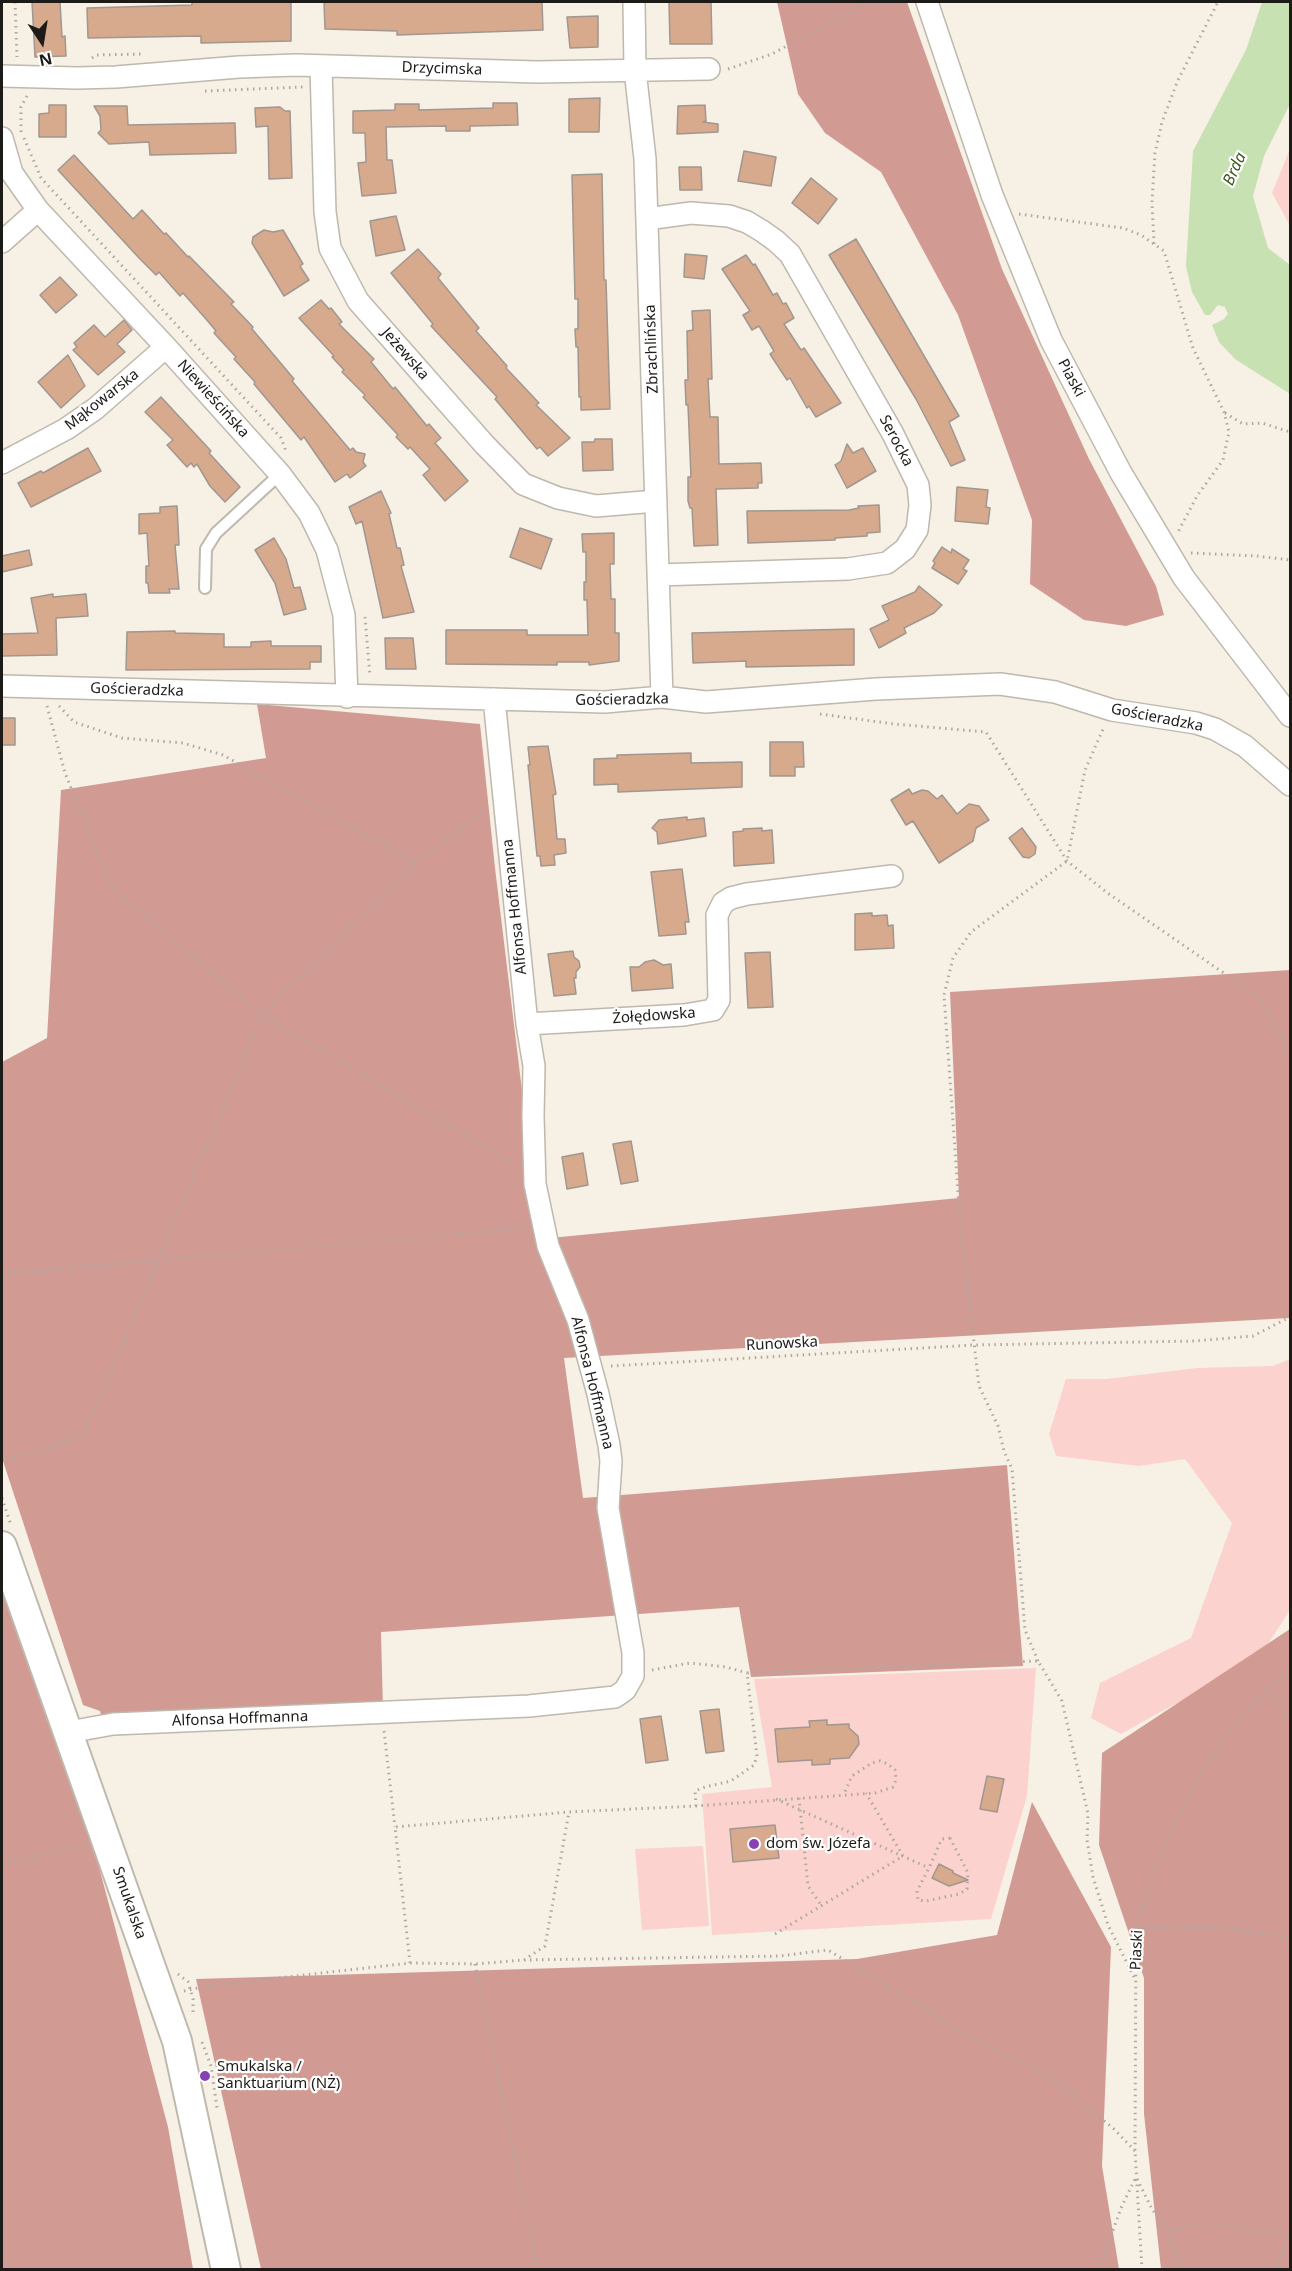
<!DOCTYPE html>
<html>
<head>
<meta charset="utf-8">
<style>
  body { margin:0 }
  #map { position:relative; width:1292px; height:2271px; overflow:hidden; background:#f7f0e5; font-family:"Noto Sans",sans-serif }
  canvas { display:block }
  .frame { position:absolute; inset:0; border:3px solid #1d1b17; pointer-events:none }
  .north { position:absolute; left:12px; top:12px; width:60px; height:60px; -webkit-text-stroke:4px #fefefe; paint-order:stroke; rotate:168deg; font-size:16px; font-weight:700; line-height:24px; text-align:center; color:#1d1b17 }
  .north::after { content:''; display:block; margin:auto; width:21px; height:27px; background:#1d1b17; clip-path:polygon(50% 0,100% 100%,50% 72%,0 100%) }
</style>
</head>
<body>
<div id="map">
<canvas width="1292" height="2271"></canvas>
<div class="frame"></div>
<div class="north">N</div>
</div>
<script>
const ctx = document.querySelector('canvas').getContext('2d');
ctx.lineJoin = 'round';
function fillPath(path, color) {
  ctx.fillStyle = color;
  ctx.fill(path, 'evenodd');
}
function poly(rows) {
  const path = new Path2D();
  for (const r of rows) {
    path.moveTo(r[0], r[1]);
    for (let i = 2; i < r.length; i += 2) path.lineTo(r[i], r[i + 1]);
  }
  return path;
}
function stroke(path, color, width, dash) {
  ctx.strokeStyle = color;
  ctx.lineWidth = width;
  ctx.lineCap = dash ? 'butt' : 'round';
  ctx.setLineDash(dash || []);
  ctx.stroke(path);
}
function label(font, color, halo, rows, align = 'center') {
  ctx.font = font + ' "Noto Sans",sans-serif';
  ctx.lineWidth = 4.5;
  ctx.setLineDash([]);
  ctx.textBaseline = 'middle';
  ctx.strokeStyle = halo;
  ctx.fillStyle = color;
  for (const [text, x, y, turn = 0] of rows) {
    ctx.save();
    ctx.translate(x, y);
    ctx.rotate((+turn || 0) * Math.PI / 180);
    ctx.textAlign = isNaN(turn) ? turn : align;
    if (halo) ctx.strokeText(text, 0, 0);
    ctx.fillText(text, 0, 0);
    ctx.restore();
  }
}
fillPath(poly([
  [1290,149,1290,226,1272,193],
  [1290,1359,1290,1610,1243,1683,1173,1705,1121,1734,1091,1718,1100,1683,1191,1638,1232,1523,1185,1459,1139,1466,1056,1456,1049,1434,1066,1379,1107,1379,1197,1368,1273,1366],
  [1036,1668,1027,1796,991,1919,712,1935,702,1794,772,1787,754,1679],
  [703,1846,709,1926,642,1930,635,1849]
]), '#fbd2cd');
fillPath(poly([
  [777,2,907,2,1002,269,1089,459,1156,586,1164,615,1126,626,1084,620,1030,584,1032,520,958,315,881,172,825,133,798,94],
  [257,704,480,724,495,868,540,1239,959,1198,950,992,1290,970,1290,1318,564,1358,583,1498,1007,1465,1023,1666,751,1677,739,1607,381,1632,383,1710,101,1715,100,1711,83,1705,2,1458,2,1062,47,1038,61,790,266,758],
  [2,1574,65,1739,168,2127,193,2269,2,2269],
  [1290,1629,1290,2269,1161,2269,1144,2114,1144,1978,1099,1845,1102,1753],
  [1032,1802,1111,1947,1102,2166,1119,2269,261,2269,196,1979,857,1959,997,1935]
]), '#d19b94');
fillPath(poly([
  [1262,2,1290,2,1290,104,1264,156,1253,196,1268,248,1290,265,1290,394,1235,359,1219,342,1212,325,1224,319,1228,314,1225,307,1218,305,1210,315,1205,315,1192,292,1186,266,1193,151,1246,50]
]), '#c7e1b3');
const building = poly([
  [32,2,60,2,62,37,65,36,66,56,35,57,32,2],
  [192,2,291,2,291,41,201,43,201,36,88,38,87,8,192,5,192,2],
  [324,2,542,2,543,30,397,35,397,31,325,29,324,2],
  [669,2,711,2,712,44,670,44,669,2],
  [598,16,598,47,570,48,567,17,598,16],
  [600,98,599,132,569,132,569,99,600,98],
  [493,103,517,103,518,125,470,126,470,131,446,131,446,126,386,127,387,160,392,160,396,193,362,196,358,163,366,162,365,133,353,133,353,111,395,110,395,104,419,104,419,110,493,108,493,103],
  [49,105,66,105,66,137,39,137,39,114,49,113,49,105],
  [705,105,706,121,703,122,718,124,718,132,677,134,678,106,705,105],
  [94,106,127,106,128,125,235,123,236,153,150,155,149,142,109,144,98,133,101,130,100,116,94,106],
  [280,107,285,111,290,111,292,178,269,179,268,126,256,127,255,108,280,107],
  [744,151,776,157,771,186,738,181,744,151],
  [74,155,133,219,142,210,164,234,166,233,188,257,189,256,234,302,231,304,253,327,252,329,294,379,292,381,350,450,353,448,356,452,365,454,363,462,366,466,350,478,347,474,335,482,304,437,301,440,254,384,255,382,234,359,236,357,214,333,216,331,206,319,183,293,180,296,159,272,156,275,139,258,58,170,74,155],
  [679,167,701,167,702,190,680,190,679,167],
  [602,174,604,280,606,280,610,409,581,410,581,397,579,397,578,347,576,347,575,329,578,329,578,299,575,299,572,175,602,174],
  [811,178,837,199,818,224,792,203,811,178],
  [396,216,405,250,376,256,370,221,396,216],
  [264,230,273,232,283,230,303,264,300,266,309,280,284,296,252,243,253,237,264,230],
  [856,239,959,416,949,422,965,460,951,466,916,399,829,255,856,239],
  [418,249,441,274,438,278,479,328,476,331,507,366,506,368,539,403,536,405,570,438,548,456,540,447,537,449,495,399,497,397,431,326,433,324,391,273,418,249],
  [685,254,707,256,704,279,684,277,685,254],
  [746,255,753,265,755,264,773,295,777,293,783,304,786,303,794,318,784,324,801,350,804,348,841,403,816,417,809,406,807,408,790,378,787,380,770,354,774,351,759,326,752,330,743,315,750,311,722,269,746,255],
  [60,277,77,295,56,313,40,295,60,277],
  [321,300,329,309,331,308,342,322,339,324,374,359,371,362,393,389,395,387,427,426,429,424,441,438,435,443,468,481,445,501,423,475,430,469,410,447,408,449,396,437,398,435,363,397,365,395,342,372,344,370,332,357,334,356,299,318,321,300],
  [710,310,712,379,708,379,710,417,718,417,719,464,761,463,762,483,758,483,758,488,716,489,718,545,694,546,692,508,690,508,688,501,688,477,691,477,688,405,686,405,685,380,688,380,687,331,693,330,692,311,710,310],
  [124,320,132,330,117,344,125,352,98,375,73,350,77,347,74,343,94,325,105,337,124,320],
  [68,355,85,386,61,408,38,382,68,355],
  [161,397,211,451,209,453,240,487,225,502,210,486,197,464,194,467,191,463,187,467,167,445,173,440,145,412,161,397],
  [595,439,612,439,613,470,583,471,582,442,594,442,595,439],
  [847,444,853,453,863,448,876,471,847,488,835,465,841,461,847,444],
  [88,448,101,471,31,507,18,483,41,471,43,473,88,448],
  [957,487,988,490,986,507,990,508,988,524,955,521,957,487],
  [381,491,391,513,389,514,397,548,400,548,404,565,401,566,414,612,383,618,362,521,356,524,349,507,381,491],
  [879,505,880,532,867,533,867,536,835,538,835,540,748,543,747,511,849,510,859,508,858,506,879,505],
  [177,506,179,545,175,545,179,589,169,589,170,593,149,593,148,583,146,583,146,566,149,566,147,533,139,534,139,514,160,513,160,507,177,506],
  [520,528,552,539,541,569,510,557,520,528],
  [614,533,614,564,610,564,611,599,615,599,615,633,619,633,619,661,589,665,589,662,557,662,557,665,446,664,446,630,527,630,527,635,588,635,587,600,584,600,584,582,586,582,586,552,583,552,582,534,614,533],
  [274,538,286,559,294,588,300,587,306,609,284,615,275,583,255,550,274,538],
  [942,547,951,553,952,549,969,560,963,569,967,571,958,584,932,568,935,563,933,561,942,547],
  [29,550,32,565,2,572,2,556,29,550],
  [919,586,942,605,934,613,904,628,906,633,879,648,870,629,889,620,882,606,915,592,919,586],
  [53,594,53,597,86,594,88,616,56,618,57,655,2,656,2,634,38,633,31,598,53,594],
  [854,629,854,665,746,667,746,661,693,663,692,633,854,629],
  [175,631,175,633,224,634,224,647,251,647,251,642,271,641,271,646,321,646,321,662,310,662,310,669,126,670,127,632,175,631],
  [385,638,413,638,416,669,386,669,385,638],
  [2,718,15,718,15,745,2,745,2,718],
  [770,742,803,742,804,767,795,767,795,776,770,776,770,742],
  [548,746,556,794,553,795,557,839,565,839,566,853,554,855,555,865,541,866,540,856,537,856,528,765,530,765,528,747,548,746],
  [691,753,691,763,742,762,742,787,618,792,618,784,594,785,594,759,617,758,617,755,691,753],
  [909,789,912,794,922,790,928,791,937,799,942,795,957,814,969,804,979,806,989,820,976,828,973,841,939,863,913,821,906,825,891,800,909,789],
  [687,817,687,820,704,818,706,836,658,844,657,832,652,828,659,820,687,817],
  [762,828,762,831,772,830,774,863,734,866,733,832,743,831,743,829,762,828],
  [1022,828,1036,847,1035,854,1029,858,1023,857,1009,838,1022,828],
  [682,869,689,922,685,922,686,934,659,936,651,872,682,869],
  [872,913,872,916,887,915,888,926,893,925,894,948,855,950,855,914,872,913],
  [573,951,574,957,579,961,580,967,576,972,576,978,574,978,576,994,554,996,548,954,573,951],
  [770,952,773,1007,748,1008,745,953,770,952],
  [654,960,663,965,671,964,673,988,632,991,630,967,639,967,645,962,654,960],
  [631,1141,638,1181,621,1184,613,1144,631,1141],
  [583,1153,588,1185,567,1189,562,1157,583,1153],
  [719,1709,724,1751,706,1753,700,1711,719,1709],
  [661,1716,668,1760,646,1763,640,1719,661,1716],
  [827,1720,827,1725,849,1724,849,1728,858,1736,859,1744,849,1758,830,1759,830,1764,812,1765,812,1760,778,1762,775,1729,810,1727,809,1721,827,1720],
  [987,1776,1004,1779,997,1812,980,1809,987,1776],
  [775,1825,779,1858,733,1862,730,1829,775,1825],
  [939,1864,953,1871,953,1873,968,1880,949,1886,932,1878,939,1864]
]);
fillPath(building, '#d7aa8d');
stroke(building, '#a19690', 1.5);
const lane = poly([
  [205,588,206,549,216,533,280,474]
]);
const street = poly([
  [634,2,635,70,645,159,662,697],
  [927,2,992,195,1051,340,1121,473,1184,578,1290,716],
  [321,66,325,212,330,248,358,301,484,444,523,484,558,498,596,506,656,501],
  [2,76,77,78,116,77,239,67,296,65,537,72,709,69],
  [2,138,12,173,38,210,166,347,280,474,309,513,327,550,344,615,347,697],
  [647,219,691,213,729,216,747,222,762,231,776,241,790,254,893,434,918,485,920,505,917,530,905,549,887,563,848,569,658,575],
  [2,242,38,210],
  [2,463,66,429,95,409,166,347],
  [2,686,605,702,662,697,706,702,876,689,1000,684,1055,692,1112,710,1196,723,1215,729,1245,746,1290,785],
  [527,1024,684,1015,713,1010,719,1000,717,915,723,903,731,898,747,894,892,876],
  [69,1732,113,1724,437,1710,529,1706,615,1697,625,1690,633,1676,633,1653,608,1508,611,1461,609,1445,598,1394,578,1320,548,1246,535,1184,533,1116,534,1066,527,1024,494,699]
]);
const secondary = poly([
  [2,1546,177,2041,226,2270]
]);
stroke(lane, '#beb8ad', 14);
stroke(street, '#beb8ad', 24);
stroke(secondary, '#beb8ad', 32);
stroke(poly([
  [15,2,17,57],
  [92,58,96,55,141,54],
  [728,69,772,54,866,2],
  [205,91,303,87],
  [21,132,21,107,27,96],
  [24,138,41,178,281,438,286,451],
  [1019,214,1123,228,1141,235,1164,251,1193,348,1224,412,1229,432,1223,460,1197,496,1178,532],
  [1154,244,1152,202,1155,153,1162,122,1178,80,1218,2],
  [1225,413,1243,424,1262,423,1290,432],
  [1191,553,1257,556,1290,560],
  [365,617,370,676],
  [47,706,65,773,106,874,119,894,262,1015,515,1165],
  [59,706,74,722,122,738,183,743,223,755,415,862],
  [820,714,894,724,986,732,1067,861,1109,894,1260,998,1290,1052],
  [2,1274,524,1228],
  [611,1366,974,1345,1195,1341,1253,1336,1290,1317],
  [2,1460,46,1449,84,1435,262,1015,420,857,486,810],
  [2,1498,11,1525],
  [1038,1661,1025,1630,1012,1469,1004,1451,998,1426,979,1386,960,1220,944,995,953,958,971,932,1067,861,1085,770,1104,727],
  [652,1670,690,1663,726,1667,747,1673],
  [1267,1688,1290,1718],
  [384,1731,395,1827],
  [799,1798,808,1886,821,1905],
  [776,1799,929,1868],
  [696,1806,695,1791,705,1787,731,1781,754,1765,757,1756,747,1673,1038,1661,1062,1701,1088,1814,1087,1840,1093,1877,1108,1925,1136,1981],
  [950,1838,968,1873,967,1889,959,1894,926,1901,918,1900,917,1891,929,1868,940,1843,942,1839,950,1838],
  [2,1863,85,1845],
  [1136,1928,1227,1928,1290,1938],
  [775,1934,903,1856,866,1793],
  [524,1960,780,1956,828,1950,982,2044,1043,2072,1113,2128,1135,2151],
  [410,1963,395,1827,569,1812,696,1806,875,1793,893,1787,896,1780,895,1770,888,1764,880,1761,872,1763,852,1776,844,1794],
  [475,1964,538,2270],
  [178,1974,188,1982,193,1999,193,2013],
  [184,1991,207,1986,410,1963,475,1964,524,1960,545,1946,569,1812],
  [202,2042,211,2066,217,2108],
  [1137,2179,1152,2209,1168,2231,1181,2270],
  [1168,2231,1195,2224,1224,2225,1290,2236,1275,2270],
  [1099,2270,1121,2208,1135,2179],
  [1142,2270,1135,2151,1136,1928,1156,1866,1178,1816,1205,1768,1224,1738,1267,1688,1290,1671]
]), '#ada89f', 3, [1.5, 4.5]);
stroke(lane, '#fff', 10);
stroke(street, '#fff', 21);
stroke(secondary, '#fff', 28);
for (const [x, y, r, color] of [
  [754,1844,6,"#8741b5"],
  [205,2076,6,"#8741b5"]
]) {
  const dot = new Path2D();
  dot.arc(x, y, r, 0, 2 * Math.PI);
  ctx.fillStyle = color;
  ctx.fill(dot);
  stroke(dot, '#fefefe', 2);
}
label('15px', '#1d1b17', '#fefefe', [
  ["Drzycimska",442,69,2],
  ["Zbrachlińska",652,349,-92],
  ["Jeżewska",405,354,49],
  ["Piaski",1071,378,62],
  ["Niewieścińska",213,399,48],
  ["Mąkowarska",102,400,-38],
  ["Serocka",896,441,62],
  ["Gościeradzka",137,690,2],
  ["Gościeradzka",622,700,-1],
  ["Gościeradzka",1157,718,11],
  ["Alfonsa Hoffmanna",515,907,-96],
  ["Żołędowska",654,1016,-4],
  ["Runowska",782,1344,-3],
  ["Alfonsa Hoffmanna",592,1383,76],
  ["Alfonsa Hoffmanna",240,1719,-2],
  ["Smukalska",129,1903,71],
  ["Piaski",1137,1950,-87]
]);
label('15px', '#1d1b17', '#fefefe', [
  ["dom św. Józefa",766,1844],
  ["Smukalska /",217,2067],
  ["Sanktuarium (NŻ)",217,2084]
], 'left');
label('italic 16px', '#395718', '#fefefe', [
  ["Brda",1235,169,-66]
]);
</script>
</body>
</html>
